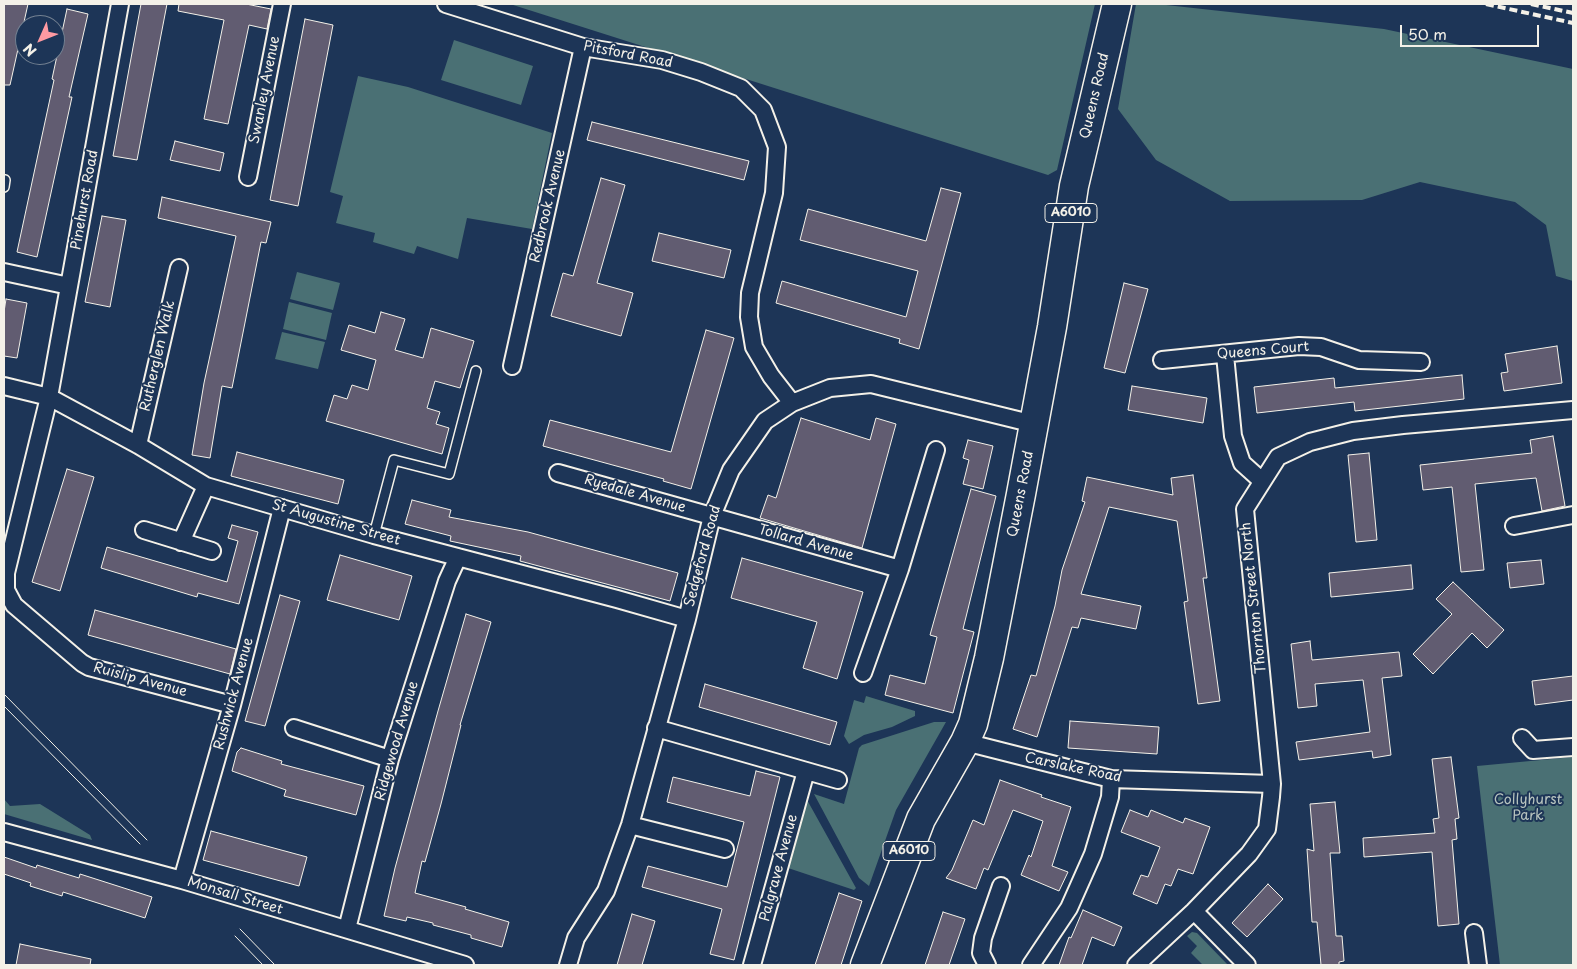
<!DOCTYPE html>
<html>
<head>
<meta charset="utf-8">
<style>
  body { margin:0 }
  #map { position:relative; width:1577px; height:969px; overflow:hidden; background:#1d3557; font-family:"Playpen Sans",sans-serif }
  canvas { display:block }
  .frame { position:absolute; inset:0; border:5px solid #f4f1e8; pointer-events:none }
  .north { position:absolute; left:15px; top:15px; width:50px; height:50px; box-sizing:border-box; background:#1d3557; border:1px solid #738091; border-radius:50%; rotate:226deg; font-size:14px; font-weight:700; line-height:20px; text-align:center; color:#f4f1e8 }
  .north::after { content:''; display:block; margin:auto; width:18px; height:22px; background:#ff9aa2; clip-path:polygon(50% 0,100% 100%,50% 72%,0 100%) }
  .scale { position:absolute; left:1400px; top:25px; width:139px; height:22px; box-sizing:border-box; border:2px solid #f4f1e8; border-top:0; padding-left:6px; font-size:15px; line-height:18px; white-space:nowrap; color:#f4f1e8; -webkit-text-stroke:4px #1d3557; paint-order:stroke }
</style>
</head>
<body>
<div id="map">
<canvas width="1577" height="969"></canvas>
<div class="frame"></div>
<div class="north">N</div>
<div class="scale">50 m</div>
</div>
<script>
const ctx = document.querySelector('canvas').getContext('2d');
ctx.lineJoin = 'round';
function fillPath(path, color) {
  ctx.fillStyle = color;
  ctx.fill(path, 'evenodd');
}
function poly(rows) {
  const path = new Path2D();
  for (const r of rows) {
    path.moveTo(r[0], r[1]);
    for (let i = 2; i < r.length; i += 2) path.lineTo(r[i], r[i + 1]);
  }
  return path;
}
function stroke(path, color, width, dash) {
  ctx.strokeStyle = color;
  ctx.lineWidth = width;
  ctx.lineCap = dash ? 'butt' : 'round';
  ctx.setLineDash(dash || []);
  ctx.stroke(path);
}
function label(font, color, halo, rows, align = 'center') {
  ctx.font = font + ' "Playpen Sans",sans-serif';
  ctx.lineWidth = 4;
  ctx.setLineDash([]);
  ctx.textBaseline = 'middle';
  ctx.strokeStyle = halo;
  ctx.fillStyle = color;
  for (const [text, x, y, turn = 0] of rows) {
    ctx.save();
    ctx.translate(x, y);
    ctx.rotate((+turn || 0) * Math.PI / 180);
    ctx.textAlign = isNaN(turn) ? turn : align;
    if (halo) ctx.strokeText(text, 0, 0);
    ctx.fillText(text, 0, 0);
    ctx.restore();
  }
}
fillPath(poly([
  [510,4,1095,4,1057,170,1048,175],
  [1136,4,1157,4,1384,29,1573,69,1573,281,1556,276,1546,225,1515,202,1420,182,1362,200,1230,201,1156,160,1118,109],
  [454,40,533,66,521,105,441,80],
  [358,76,408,87,552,133,532,229,467,218,458,259,417,246,414,254,373,242,375,233,336,223,343,196,330,192],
  [297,272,340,283,333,310,290,299],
  [289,302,332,313,326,340,283,329],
  [282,332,325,342,318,369,275,359],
  [866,696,915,711,915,716,892,727,864,735,849,744,844,736,854,700,864,703],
  [934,722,946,722,896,810,869,886,859,878,814,794,844,804,859,748,862,745],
  [1573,757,1573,965,1500,965,1477,766],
  [806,798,856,888,854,890,788,868],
  [4,799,10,806,40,804,90,835,92,840,4,814],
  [1192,932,1197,933,1228,965,1203,965,1191,953,1197,946,1187,936]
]), '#4a7074');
const building = poly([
  [4,4,28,4,10,85,4,85,4,4],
  [141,4,167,4,137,160,113,156,141,4],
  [179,4,246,4,271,9,267,29,249,25,228,124,204,119,224,20,178,11,179,4],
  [67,9,88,14,69,97,72,97,37,257,17,252,54,80,52,79,67,9],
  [305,19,333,25,298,206,270,200,305,19],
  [592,122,749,161,744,180,587,140,592,122],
  [175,141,224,153,220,171,170,160,175,141],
  [601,178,625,185,597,283,633,293,621,336,551,316,563,273,573,276,601,178],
  [941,188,961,193,919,349,899,343,900,339,776,303,782,281,906,317,918,271,800,240,808,209,926,241,941,188],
  [162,197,271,222,266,243,261,242,232,388,222,386,210,458,192,455,204,383,236,236,158,218,162,197],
  [102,216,126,220,110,307,85,302,102,216],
  [659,233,731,250,724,278,652,261,659,233],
  [1124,283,1148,289,1125,373,1104,368,1124,283],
  [6,299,27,303,17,358,4,356,4,312,6,299],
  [381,312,405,319,395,350,423,358,431,328,474,341,460,388,435,381,427,408,440,412,436,424,449,428,442,454,326,421,334,395,347,399,352,385,368,390,376,360,341,350,349,325,375,333,381,312],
  [706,330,734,338,691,489,663,481,664,479,543,446,550,420,671,452,706,330],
  [1557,346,1562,383,1504,391,1501,373,1508,372,1505,354,1557,346],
  [1462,375,1464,399,1355,411,1354,402,1257,413,1254,387,1334,378,1335,388,1462,375],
  [1132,386,1207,398,1203,423,1128,410,1132,386],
  [801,418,870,440,876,418,896,424,862,548,760,518,768,495,776,498,801,418],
  [1553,436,1565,506,1542,511,1536,478,1475,484,1484,570,1461,572,1452,487,1423,490,1420,465,1532,453,1530,440,1553,436],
  [968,440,993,446,983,489,963,484,969,460,963,458,968,440],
  [237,452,344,480,338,504,231,476,237,452],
  [1369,453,1377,540,1356,542,1348,455,1369,453],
  [67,469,94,477,60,591,32,582,67,469],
  [1193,475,1207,578,1203,578,1220,701,1198,704,1184,602,1188,601,1177,521,1109,507,1081,594,1141,606,1136,629,1081,618,1078,628,1072,627,1037,737,1013,729,1031,675,1036,676,1055,606,1062,570,1085,502,1082,501,1087,477,1173,495,1171,478,1193,475],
  [971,489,996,496,963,629,974,632,953,713,885,695,890,675,925,684,937,637,930,635,971,489],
  [412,500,451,510,449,517,528,532,678,573,670,601,520,561,521,556,450,541,451,536,405,524,412,500],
  [232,525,258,532,239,604,198,593,197,597,101,568,107,547,227,582,238,541,228,538,232,525],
  [340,555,412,576,399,620,327,600,340,555],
  [742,558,863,592,837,679,803,668,817,622,731,598,742,558],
  [1541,560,1544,584,1510,588,1507,563,1541,560],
  [1411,565,1413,589,1331,597,1329,573,1411,565],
  [1453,582,1504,630,1487,648,1472,633,1433,674,1413,654,1452,614,1436,599,1453,582],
  [280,595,300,601,265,726,245,721,280,595],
  [95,610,236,649,230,674,88,635,95,610],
  [466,614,491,622,460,725,461,725,441,804,425,862,422,861,415,893,466,907,465,909,509,922,502,947,471,938,471,935,433,925,433,923,407,917,406,921,384,916,395,868,438,711,466,614],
  [1310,641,1312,660,1399,652,1402,676,1382,678,1391,755,1373,758,1372,751,1299,760,1296,742,1370,732,1363,680,1315,684,1317,706,1298,708,1291,644,1310,641],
  [1573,676,1573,700,1535,705,1532,681,1573,676],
  [705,684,837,722,830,745,699,707,705,684],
  [1070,721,1159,727,1157,754,1068,748,1070,721],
  [241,748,282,761,281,764,364,786,356,815,284,796,286,790,232,771,237,752,241,748],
  [1451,757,1459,818,1455,819,1457,839,1452,840,1459,924,1438,926,1432,852,1364,857,1363,838,1435,833,1433,819,1439,818,1432,759,1451,757],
  [756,771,780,777,734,960,710,954,722,909,642,887,648,866,727,887,744,822,667,802,673,777,750,796,756,771],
  [1000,780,1042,795,1041,797,1071,807,1052,866,1068,872,1059,891,1021,875,1029,855,1031,857,1043,821,1013,810,988,870,984,868,976,889,946,878,952,870,973,820,984,825,1000,780],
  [1335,802,1340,853,1330,853,1336,936,1342,936,1344,961,1339,962,1339,965,1321,965,1317,922,1312,922,1307,849,1314,851,1310,804,1335,802],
  [1130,810,1148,817,1151,810,1183,823,1185,818,1210,827,1193,874,1178,869,1171,886,1165,884,1157,904,1133,894,1141,875,1148,877,1160,847,1121,832,1130,810],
  [211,831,307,857,299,886,203,860,211,831],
  [4,857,36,868,37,865,79,878,80,874,152,897,145,918,63,892,62,896,30,886,31,883,4,874,4,857],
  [1268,884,1283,899,1247,937,1232,923,1268,884],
  [839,893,862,901,841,965,815,965,839,893],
  [1083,910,1122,927,1114,946,1092,937,1082,965,1059,965,1069,937,1071,938,1083,910],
  [943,912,965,919,949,965,925,965,943,912],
  [632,914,655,921,642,965,617,965,632,914],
  [20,944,91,959,90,965,16,965,20,944]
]);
fillPath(building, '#615c71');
stroke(building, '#f4f1e8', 1);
const lane = poly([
  [4,187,5,180],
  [374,535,394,460,449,474,476,371]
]);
const street = poly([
  [120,4,49,397,6,573,6,590,14,605,82,663,89,667,232,705],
  [446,4,583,47,662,60,701,72,741,88,763,110,777,147,774,193,750,293,749,317,754,347,771,376,792,403],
  [248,177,282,4],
  [4,272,69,286],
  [1225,355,1233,436,1242,463,1262,481],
  [1162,360,1299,346,1321,347,1359,360,1421,362],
  [512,366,583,47],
  [4,386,49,397,138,445,206,486,374,535,617,599,687,619],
  [138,445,179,268],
  [558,473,900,569,936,450],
  [1514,526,1573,515],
  [144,530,212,551],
  [181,542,206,486],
  [863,673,900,569],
  [294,728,390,759],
  [656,728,838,780],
  [1522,738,1533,750,1573,747],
  [965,742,1111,779,1272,784],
  [630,825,725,849],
  [4,832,182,880,465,965],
  [182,880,232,705,282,508],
  [1194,911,1247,965],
  [347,929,390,759,447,581,458,557],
  [1474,933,1478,965],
  [568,965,576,938,606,891,630,825,687,619,712,516,731,470,765,421,792,403,830,388,871,384,1034,424],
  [752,965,806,771],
  [987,965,981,953,983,938,1001,886],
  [1031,965,1069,908,1093,854,1110,797,1111,779],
  [1136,965,1194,911,1249,854,1267,829,1271,797,1272,784,1245,509,1278,457,1310,442,1353,431,1403,425,1573,410]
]);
const highway = poly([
  [865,965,921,819,965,742,973,724,989,658,1021,494,1052,327,1074,186,1117,4]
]);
stroke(lane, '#f4f1e8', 12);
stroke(street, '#f4f1e8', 20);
stroke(highway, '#f4f1e8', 31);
stroke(lane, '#1d3557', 9);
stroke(street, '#1d3557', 16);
stroke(highway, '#1d3557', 28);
stroke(poly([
  [4,694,147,840],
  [4,706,140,844],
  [240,929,275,965],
  [235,936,263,965]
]), '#f4f1e8', 1);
stroke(poly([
  [1486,4,1573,23],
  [1531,4,1573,13]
]), '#f4f1e8', 4, [8, 4]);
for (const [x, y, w] of [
  [1071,213,52],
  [909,851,52]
]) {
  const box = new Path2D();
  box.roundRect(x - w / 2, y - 9.5, w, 19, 4);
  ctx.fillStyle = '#1d3557';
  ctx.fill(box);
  stroke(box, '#f4f1e8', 1);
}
label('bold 12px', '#f4f1e8', null, [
  ["A6010",1071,213],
  ["A6010",909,851]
]);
label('14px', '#f4f1e8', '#1d3557', [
  ["Pitsford Road",628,55,11],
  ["Swanley Avenue",265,90,-79],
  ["Queens Road",1095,96,-77],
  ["Pinehurst Road",85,200,-80],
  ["Redbrook Avenue",548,206,-77],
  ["Queens Court",1263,351,-5],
  ["Rutherglen Walk",158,356,-77],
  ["Ryedale Avenue",635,494,16],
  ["Queens Road",1021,494,-79],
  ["St Augustine Street",336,523,16],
  ["Tollard Avenue",806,543,16],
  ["Sedgeford Road",703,556,-75],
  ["Thornton Street North",1254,598,-96],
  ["Ruislip Avenue",140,680,15],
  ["Rushwick Avenue",234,694,-75],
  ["Ridgewood Avenue",397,741,-74],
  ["Carslake Road",1073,768,12],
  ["Palgrave Avenue",779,868,-75],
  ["Monsall Street",235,896,17]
]);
label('14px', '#b8c4bf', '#1d3557', [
  ["Collyhurst",1528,800],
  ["Park",1528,816]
]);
</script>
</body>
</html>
